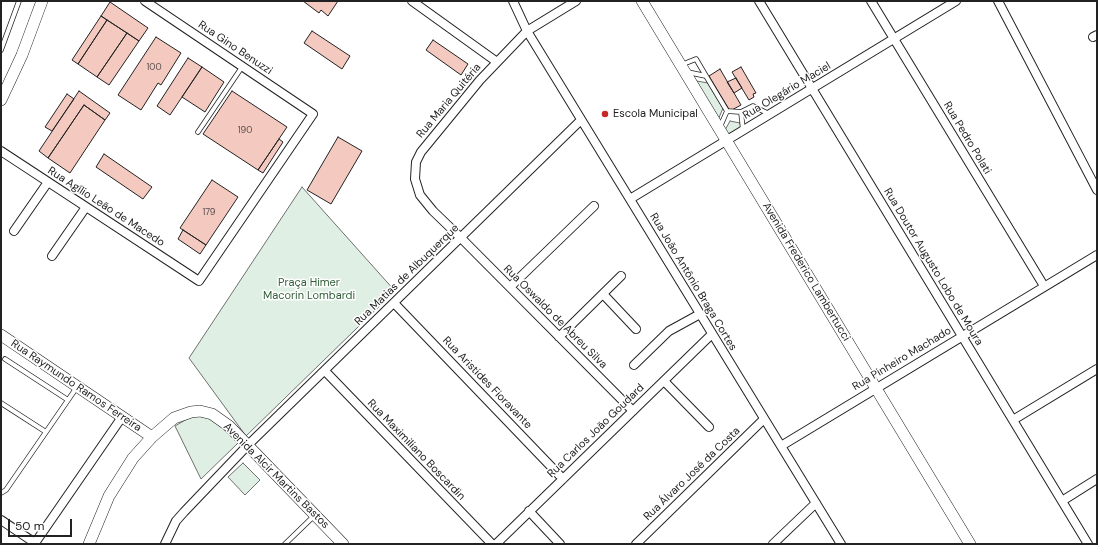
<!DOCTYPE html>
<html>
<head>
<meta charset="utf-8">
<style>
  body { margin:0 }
  #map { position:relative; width:1098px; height:545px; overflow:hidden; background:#fff; font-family:"DM Sans",sans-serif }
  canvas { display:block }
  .frame { position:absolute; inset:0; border:2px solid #222; pointer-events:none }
  .scale { position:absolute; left:8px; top:519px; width:64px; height:18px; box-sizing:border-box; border:2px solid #222; border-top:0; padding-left:5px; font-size:12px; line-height:14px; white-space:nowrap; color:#222; -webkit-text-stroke:3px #fff; paint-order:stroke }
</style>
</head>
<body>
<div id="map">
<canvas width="1098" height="545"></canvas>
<div class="frame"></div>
<div class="scale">50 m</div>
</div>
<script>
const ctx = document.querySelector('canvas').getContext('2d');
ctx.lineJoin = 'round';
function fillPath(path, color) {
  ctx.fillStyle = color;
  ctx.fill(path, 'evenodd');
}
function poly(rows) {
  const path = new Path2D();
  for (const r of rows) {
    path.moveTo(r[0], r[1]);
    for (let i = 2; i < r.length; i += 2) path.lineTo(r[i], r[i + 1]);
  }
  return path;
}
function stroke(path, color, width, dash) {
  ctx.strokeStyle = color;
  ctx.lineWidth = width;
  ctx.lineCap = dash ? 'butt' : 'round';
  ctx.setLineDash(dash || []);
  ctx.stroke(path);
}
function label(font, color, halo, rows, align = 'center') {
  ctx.font = font + ' "DM Sans",sans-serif';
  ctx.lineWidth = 3;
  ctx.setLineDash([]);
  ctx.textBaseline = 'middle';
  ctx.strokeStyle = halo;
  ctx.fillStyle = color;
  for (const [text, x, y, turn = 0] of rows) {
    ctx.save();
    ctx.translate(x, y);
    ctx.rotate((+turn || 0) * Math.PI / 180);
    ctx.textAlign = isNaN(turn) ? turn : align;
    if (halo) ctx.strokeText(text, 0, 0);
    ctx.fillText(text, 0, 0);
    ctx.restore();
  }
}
const green = poly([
  [691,80,708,83,723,108,718,120,691,80],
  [730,121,740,123,741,129,728,134,724,132,730,121],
  [302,187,395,291,246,436,189,358,302,187],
  [196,416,205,417,215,421,238,443,201,479,175,426,187,419,196,416],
  [243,463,260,480,245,495,228,477,243,463]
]);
fillPath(green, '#e0efe3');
stroke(green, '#6f6f6f', 1);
const building = poly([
  [303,1,338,1,328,16,321,10,319,13,303,1],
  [110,2,148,28,139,41,101,16,110,2],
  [101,16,107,20,78,64,72,60,101,16],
  [107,20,127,33,97,77,78,64,107,20],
  [312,31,350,56,342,69,304,43,312,31],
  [127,33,139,41,109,85,97,77,127,33],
  [156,37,181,53,161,85,158,83,141,110,118,95,156,37],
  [433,40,468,64,461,75,426,50,433,40],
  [188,58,202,67,170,115,157,106,188,58],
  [202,67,224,82,205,112,182,97,202,67],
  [741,67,756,93,753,94,754,97,749,100,732,72,741,67],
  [720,69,741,105,730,111,709,76,720,69],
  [736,78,742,88,734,93,727,82,736,78],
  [79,91,110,113,105,120,84,105,48,158,39,151,79,91],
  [232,91,287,127,258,170,203,134,232,91],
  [67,94,74,99,52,131,45,127,67,94],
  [84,105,105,120,70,173,48,158,84,105],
  [338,137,362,151,331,204,307,190,338,137],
  [279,139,283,142,263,173,258,170,279,139],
  [104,154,152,187,143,199,96,167,104,154],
  [212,180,238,197,206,245,180,228,212,180],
  [183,230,206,245,200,254,178,239,183,230]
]);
fillPath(building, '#f3c9c0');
stroke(building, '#222', 1);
const lane = poly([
  [1,50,19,1],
  [681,65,696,59,706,76],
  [687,72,706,76,727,111,741,112,753,106,769,114],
  [741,112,743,130],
  [720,127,727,111],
  [198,132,242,67],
  [5,359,68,400],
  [1,403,46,432],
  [1,493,6,490,77,387],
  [285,544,315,515]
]);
const street = poly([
  [412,1,497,62],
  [513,1,527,31,841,544],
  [576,1,527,31,480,80,421,152,416,162,415,179,420,195,433,211,461,238,633,411],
  [759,1,1088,544],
  [871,1,1044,286],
  [998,1,1097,190],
  [1093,37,1097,35],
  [1,151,199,281,313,114,145,1],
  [630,199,956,1],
  [14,231,48,182],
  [52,256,86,207],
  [510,287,594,206],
  [603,294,636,329],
  [394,303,563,479],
  [559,337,621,276],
  [634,365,669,331,700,314],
  [325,371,492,544],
  [664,381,709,427],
  [1013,420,1097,369],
  [781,446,1097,255],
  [1062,501,1097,479],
  [529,511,560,544],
  [1,520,35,543,122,417],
  [165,544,176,521,184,512,248,445,581,120],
  [496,544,712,334],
  [636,544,764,419],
  [773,544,816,503]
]);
const secondary = poly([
  [642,1,970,544],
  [1,100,22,55,42,1],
  [1,335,152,437],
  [89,544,109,496,133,458,152,437,174,418,191,412,200,411,212,414,229,426,343,544]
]);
stroke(lane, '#222', 5.5);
stroke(street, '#222', 10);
stroke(secondary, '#222', 12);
stroke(lane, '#fff', 4);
stroke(street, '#fff', 8);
stroke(secondary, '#fff', 11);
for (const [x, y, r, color] of [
  [605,114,4,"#c62828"]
]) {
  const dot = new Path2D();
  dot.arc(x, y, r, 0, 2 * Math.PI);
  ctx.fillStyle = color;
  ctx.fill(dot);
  stroke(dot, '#fff', 1.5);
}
label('9px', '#564c4a', null, [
  ["100",154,68],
  ["190",245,131],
  ["179",209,213]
]);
label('11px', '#222', '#fff', [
  ["Rua Gino Benuzzi",235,48,34],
  ["Rua Olegário Maciel",787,91,-31],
  ["Rua Maria Quitéria",449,101,-50],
  ["Rua Pedro Polati",967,138,59],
  ["Rua Agílio Leão de Macedo",106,207,33],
  ["Rua Doutor Augusto Lobo de Moura",933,267,59],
  ["Avenida Frederico Lambertucci",806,272,59],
  ["Rua Matias de Albuquerque",407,275,-44],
  ["Rua João Antônio Braga Cortes",693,282,59],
  ["Rua Oswaldo de Abreu Silva",555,317,45],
  ["Rua Pinheiro Machado",902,359,-31],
  ["Rua Aristides Fioravante",487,383,46],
  ["Rua Raymundo Ramos Ferreira",76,386,34],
  ["Rua Carlos João Goudard",596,431,-44],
  ["Rua Maximiliano Boscardin",416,450,46],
  ["Rua Álvaro José da Costa",692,474,-44],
  ["Avenida Alcir Martins Bastos",276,476,45]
]);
label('11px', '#222', '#fff', [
  ["Escola Municipal",613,114]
], 'left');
label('11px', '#2f5e38', '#fff', [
  ["Praça Himer",309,283],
  ["Macorin Lombardi",309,296]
]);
</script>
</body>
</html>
